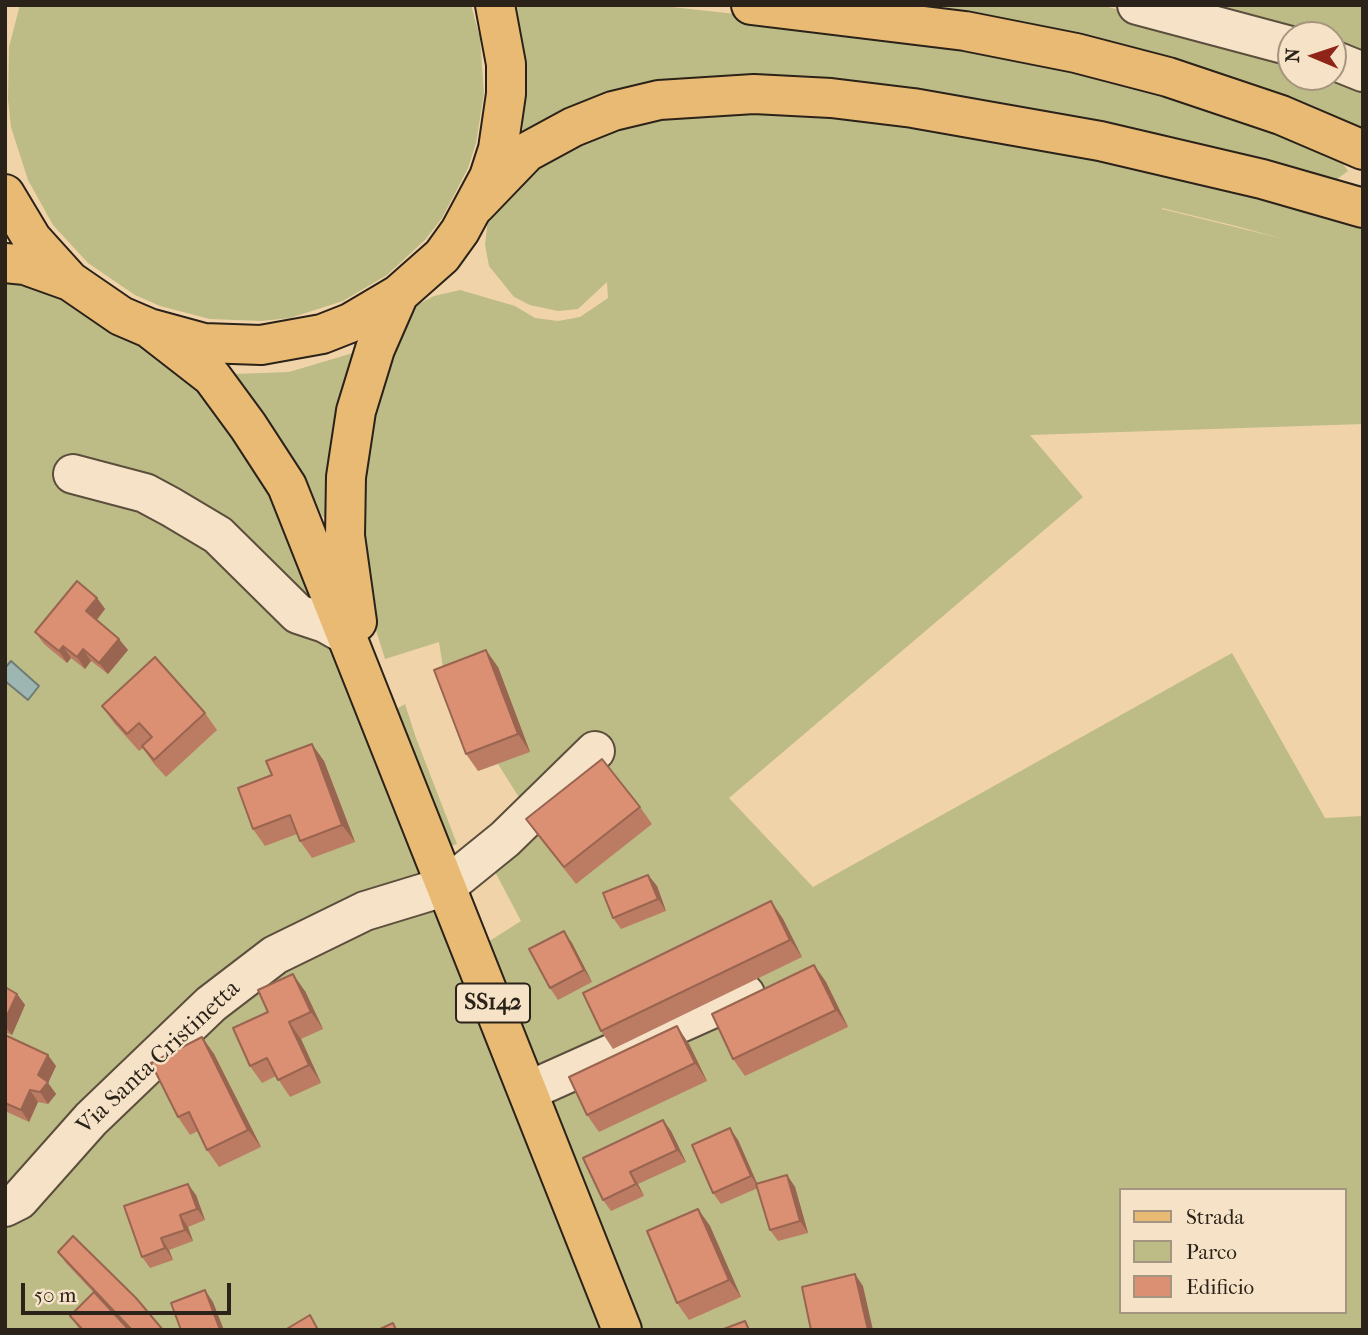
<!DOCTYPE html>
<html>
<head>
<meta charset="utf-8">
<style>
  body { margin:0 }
  #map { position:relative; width:1368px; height:1335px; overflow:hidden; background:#f0d3a9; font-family:"IM FELL French Canon",serif }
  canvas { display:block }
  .frame { position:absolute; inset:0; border:7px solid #2b2219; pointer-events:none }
  .legend { position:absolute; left:1119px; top:1188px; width:228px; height:126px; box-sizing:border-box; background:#f5e2c7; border:2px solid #a49581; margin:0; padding:9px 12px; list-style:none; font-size:21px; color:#2b2219 }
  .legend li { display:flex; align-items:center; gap:14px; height:35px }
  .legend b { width:35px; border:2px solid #a49581 }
  .north { position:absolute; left:1277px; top:21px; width:70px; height:70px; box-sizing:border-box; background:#f5e2c7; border:2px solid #a49581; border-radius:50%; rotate:272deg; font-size:19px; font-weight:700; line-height:28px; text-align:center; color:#2b2219 }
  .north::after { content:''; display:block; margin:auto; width:24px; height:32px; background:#8f2418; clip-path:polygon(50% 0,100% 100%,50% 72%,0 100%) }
  .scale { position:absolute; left:21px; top:1283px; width:210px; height:32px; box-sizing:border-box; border:4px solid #2b2219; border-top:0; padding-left:9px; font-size:21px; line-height:24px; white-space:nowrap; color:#2b2219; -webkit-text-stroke:5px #f5e2c7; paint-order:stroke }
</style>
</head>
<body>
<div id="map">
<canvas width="1368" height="1335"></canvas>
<div class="frame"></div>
<ul class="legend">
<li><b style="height:9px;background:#e8ba74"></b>Strada</li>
<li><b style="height:19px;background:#bdbb86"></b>Parco</li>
<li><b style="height:19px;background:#db9073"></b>Edificio</li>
</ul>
<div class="north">N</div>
<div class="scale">50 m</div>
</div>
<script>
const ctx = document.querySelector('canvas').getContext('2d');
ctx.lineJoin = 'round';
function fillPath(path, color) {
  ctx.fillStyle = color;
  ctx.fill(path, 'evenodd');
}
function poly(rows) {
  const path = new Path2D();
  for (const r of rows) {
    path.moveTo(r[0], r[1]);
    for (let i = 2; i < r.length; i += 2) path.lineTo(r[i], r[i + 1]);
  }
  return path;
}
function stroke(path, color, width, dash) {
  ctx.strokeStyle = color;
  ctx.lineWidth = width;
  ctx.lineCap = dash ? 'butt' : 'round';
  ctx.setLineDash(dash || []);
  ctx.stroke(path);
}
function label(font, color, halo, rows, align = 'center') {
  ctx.font = font + ' "IM FELL French Canon",serif';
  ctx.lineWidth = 5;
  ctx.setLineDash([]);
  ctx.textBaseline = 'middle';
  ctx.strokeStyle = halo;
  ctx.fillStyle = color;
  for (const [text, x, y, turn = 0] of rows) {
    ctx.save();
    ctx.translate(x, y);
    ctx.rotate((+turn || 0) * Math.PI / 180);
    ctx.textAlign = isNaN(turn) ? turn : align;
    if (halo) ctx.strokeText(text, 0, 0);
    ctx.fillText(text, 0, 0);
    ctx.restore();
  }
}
fillPath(poly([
  [20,5,471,5,480,38,484,93,476,143,468,168,442,218,425,240,387,275,343,301,290,318,261,321,210,319,160,306,135,295,88,263,53,225,28,180,11,127,8,99,9,47],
  [510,5,653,5,920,34,1100,65,1336,154,1348,171,1333,182,766,86,523,142,522,100],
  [854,5,1100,5,1200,30,1291,54,1291,77,1363,80,1363,133],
  [1189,5,1363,5,1363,59,1333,49,1333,35,1291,35],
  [730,107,976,129,1363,220,1363,424,1030,435,1083,497,729,798,813,887,1232,653,1325,818,1363,816,1363,1330,642,1330,488,942,521,921,483,849,522,802,498,764,478,771,446,687,439,642,385,659,369,608,358,537,359,448,402,321,419,304,434,296,460,290,515,306,535,318,558,321,580,317,608,298,607,282,578,309,558,311,530,305,514,297,489,266,485,245,488,218,528,166,631,118],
  [1162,208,1236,226,1284,239,1162,209],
  [1121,1190,1345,1190,1345,1312,1121,1312],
  [5,272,48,289,66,302,186,365,248,444,343,656,602,1330,5,1330],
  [353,353,339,404,331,517,323,517,290,453,233,374,289,372],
  [405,704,416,738,457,844,448,847,395,710]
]), '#bdbb86');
const water = poly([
  [11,661,39,686,28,700,5,681,5,668,11,661]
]);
fillPath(water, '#9db6b1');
stroke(water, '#6f7b74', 2);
const minor = poly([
  [1137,5,1291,46],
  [1333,60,1363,72],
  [73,474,145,493,171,507,218,535,298,614,325,623,348,636],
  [528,1091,745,994],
  [5,1207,19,1200,91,1119,211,1004,275,955,365,911,447,886,505,839,595,751]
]);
const major = poly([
  [5,194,32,239,70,281,121,316,149,328,204,343,261,345,322,334,350,323,399,294,442,256,460,231,489,177,498,149,506,94,506,64,495,5],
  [5,263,25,265,67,280],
  [149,328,212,377,248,426,287,486,622,1330],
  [357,622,345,536,346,477,356,411,375,349,399,294]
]);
const highway = poly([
  [751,5,965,31,1076,53,1168,77,1281,115,1363,150],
  [476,205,527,152,573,127,613,111,659,100,754,94,831,98,913,108,1100,141,1262,179,1363,208]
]);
stroke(minor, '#5c4e3d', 42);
stroke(major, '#2b2219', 42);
stroke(highway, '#2b2219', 42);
stroke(minor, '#f5e2c7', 38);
stroke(major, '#e8ba74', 38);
stroke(highway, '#e8ba74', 38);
fillPath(poly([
  [97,598,105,609,97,620,128,650,108,674,91,661,85,669,71,658,67,663,44,644,35,632],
  [498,667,530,752,478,771,466,754],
  [102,706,205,713,217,730,166,777,154,764,143,748,139,751,114,723],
  [324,761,355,842,312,858,300,841,297,834,265,846,253,829],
  [640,807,652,824,576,884,538,836,526,819],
  [648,875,657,886,666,911,621,929,613,918],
  [771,901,783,919,802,957,613,1049,601,1031],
  [572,943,592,982,558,1000,550,988],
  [814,965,826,982,848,1027,745,1076,733,1059],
  [5,987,17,994,25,1005,12,1035,5,1032],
  [305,991,323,1029,301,1039,321,1083,290,1097,276,1076,262,1083,250,1066,268,1012],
  [5,1035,56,1066,48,1083,56,1094,48,1104,38,1102,29,1122,5,1111],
  [202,1037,214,1054,261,1147,219,1167,207,1150,198,1131,190,1135,178,1117],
  [689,1044,707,1081,599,1132,587,1115],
  [663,1120,671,1131,686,1162,638,1184,644,1196,611,1211,603,1200],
  [738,1140,757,1183,787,1175,795,1187,808,1233,778,1241,770,1230,758,1188,721,1204,713,1193],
  [196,1195,205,1220,188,1227,193,1241,169,1250,173,1260,150,1268,142,1257],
  [698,1209,710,1226,741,1297,689,1320,677,1303],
  [58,1252,163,1330,80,1330,70,1316,94,1293,66,1263]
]), '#bc7c63');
fillPath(poly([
  [97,598,105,609,94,623,86,611],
  [119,639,128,650,108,674,99,663],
  [63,646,71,658,67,663,59,651],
  [83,649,91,661,85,669,77,657],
  [486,650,498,667,530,752,518,734],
  [312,744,324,761,355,842,342,825],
  [648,875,657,886,666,911,658,899],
  [771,901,783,919,802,957,790,940],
  [564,931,572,943,592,982,584,970],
  [814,965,826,982,848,1027,836,1010],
  [293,974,305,991,323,1029,311,1012],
  [17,994,25,1005,12,1035,5,1026,5,1020],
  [289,1022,301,1039,321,1083,309,1065],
  [677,1026,689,1044,707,1081,695,1063],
  [202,1037,214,1054,261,1147,248,1130],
  [48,1055,56,1066,48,1083,56,1094,48,1104,40,1092,38,1075],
  [30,1090,38,1102,29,1122,21,1110],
  [663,1120,671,1131,686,1162,677,1150],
  [730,1128,738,1140,759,1188,751,1176],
  [630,1172,638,1184,644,1196,636,1184],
  [787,1175,795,1187,808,1233,800,1221],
  [188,1184,196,1195,205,1220,197,1209],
  [698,1209,710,1226,741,1297,729,1280],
  [180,1215,188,1227,193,1241,185,1230],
  [161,1238,169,1250,173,1260,165,1248],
  [855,1274,863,1286,873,1330,868,1330],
  [205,1290,213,1302,224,1330,220,1330]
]), '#996550');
const building = poly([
  [77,581,97,598,86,611,119,639,99,663,83,649,77,657,63,646,59,651,35,632,77,581],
  [486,650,518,734,466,754,434,670,486,650],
  [155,657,205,713,154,760,142,746,152,737,139,723,127,734,102,706,155,657],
  [312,744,342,825,300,841,290,815,253,829,238,788,272,775,266,761,312,744],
  [602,759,640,807,564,867,526,819,602,759],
  [648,875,658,899,613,918,603,893,648,875],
  [771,901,790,940,601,1031,583,993,771,901],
  [564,931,584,970,550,988,529,949,564,931],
  [814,965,836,1010,733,1059,712,1014,814,965],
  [293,974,311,1012,289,1022,309,1065,278,1080,267,1058,250,1066,233,1028,268,1012,258,990,293,974],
  [5,987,17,994,5,1020,5,987],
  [677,1026,695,1063,587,1115,569,1077,677,1026],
  [5,1035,48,1055,38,1075,48,1082,40,1092,30,1090,21,1110,5,1103,5,1035],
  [202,1037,248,1130,207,1150,189,1112,178,1117,151,1063,202,1037],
  [663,1120,677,1150,630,1172,636,1184,603,1200,583,1158,663,1120],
  [730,1128,751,1176,713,1193,692,1145,730,1128],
  [787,1175,800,1221,770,1230,756,1184,787,1175],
  [188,1184,197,1209,180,1215,185,1230,161,1238,165,1248,142,1257,124,1206,188,1184],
  [698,1209,729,1280,677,1303,647,1231,698,1209],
  [73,1236,136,1298,163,1330,132,1330,58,1252,73,1236],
  [855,1274,868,1330,811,1330,802,1287,855,1274],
  [205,1290,220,1330,181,1330,171,1303,205,1290],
  [94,1292,129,1330,83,1330,70,1316,94,1292],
  [310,1315,318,1330,285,1330,310,1315],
  [745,1321,749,1330,721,1330,745,1321],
  [393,1323,396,1330,378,1330,393,1323]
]);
fillPath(building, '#db9073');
stroke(building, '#996550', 2);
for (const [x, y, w] of [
  [493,1003,74]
]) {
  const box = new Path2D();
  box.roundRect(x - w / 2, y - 19.5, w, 39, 5);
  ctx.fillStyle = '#f5e2c7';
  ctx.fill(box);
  stroke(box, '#2b2219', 2);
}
label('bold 23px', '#2b2219', null, [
  ["SS142",493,1003]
]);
label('24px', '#2b2219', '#f5e2c7', [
  ["Via Santa Cristinetta",159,1058,-43]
]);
</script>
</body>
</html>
